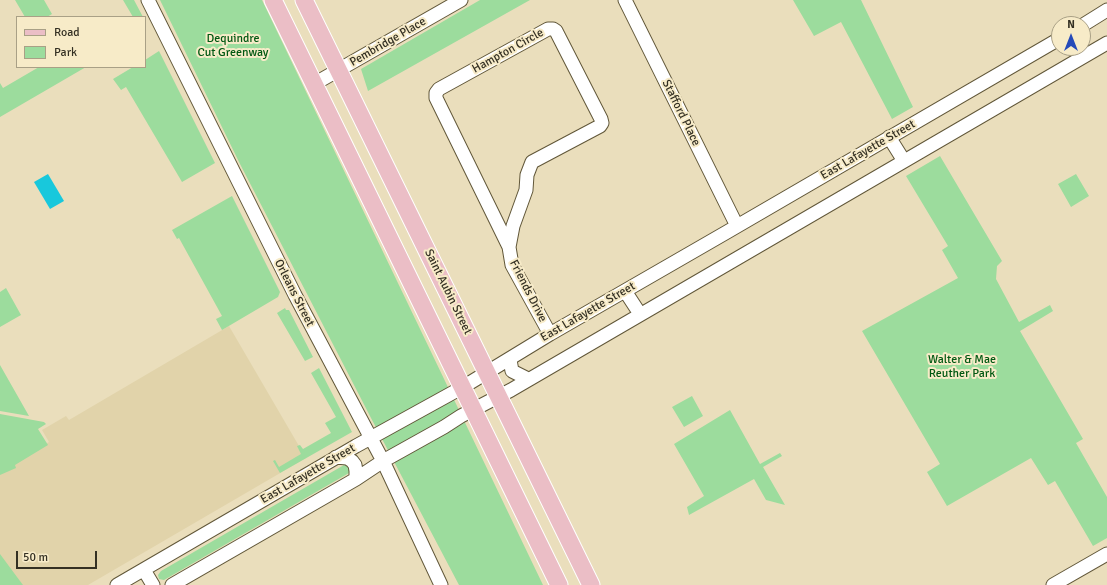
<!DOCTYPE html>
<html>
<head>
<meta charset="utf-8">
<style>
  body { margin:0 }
  #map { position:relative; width:1107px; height:585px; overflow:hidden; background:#eadebc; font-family:Signika,sans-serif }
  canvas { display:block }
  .legend { position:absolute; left:16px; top:16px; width:130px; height:52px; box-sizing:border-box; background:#f7ebc8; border:1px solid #a9a086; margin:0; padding:5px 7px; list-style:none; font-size:12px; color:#343023 }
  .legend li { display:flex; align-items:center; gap:8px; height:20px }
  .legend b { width:20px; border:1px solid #a9a086 }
  .north { position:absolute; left:1051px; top:16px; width:40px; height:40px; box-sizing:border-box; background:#f7ebc8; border:1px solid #a9a086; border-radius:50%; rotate:0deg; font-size:11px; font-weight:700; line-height:16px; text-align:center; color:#343023 }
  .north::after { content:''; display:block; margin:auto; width:14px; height:18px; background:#254ab9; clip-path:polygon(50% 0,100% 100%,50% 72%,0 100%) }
  .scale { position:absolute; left:16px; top:551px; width:81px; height:18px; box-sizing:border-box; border:2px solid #343023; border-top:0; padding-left:5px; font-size:12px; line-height:14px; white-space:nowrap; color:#343023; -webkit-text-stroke:3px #f7ebc8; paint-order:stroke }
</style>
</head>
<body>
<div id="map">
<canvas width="1107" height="585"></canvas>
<ul class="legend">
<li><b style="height:5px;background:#ebbec6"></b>Road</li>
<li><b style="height:11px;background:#9cdc9d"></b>Park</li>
</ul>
<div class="north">N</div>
<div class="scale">50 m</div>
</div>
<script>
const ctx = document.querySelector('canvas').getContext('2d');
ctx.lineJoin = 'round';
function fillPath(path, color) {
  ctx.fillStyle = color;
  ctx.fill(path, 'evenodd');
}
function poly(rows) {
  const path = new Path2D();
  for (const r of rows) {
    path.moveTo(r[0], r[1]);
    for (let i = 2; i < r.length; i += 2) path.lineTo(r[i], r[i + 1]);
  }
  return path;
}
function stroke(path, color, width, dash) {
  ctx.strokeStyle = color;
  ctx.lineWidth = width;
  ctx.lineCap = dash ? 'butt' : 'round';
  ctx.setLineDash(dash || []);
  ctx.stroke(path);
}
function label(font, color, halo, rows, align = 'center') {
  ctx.font = font + ' Signika,sans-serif';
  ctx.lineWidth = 4;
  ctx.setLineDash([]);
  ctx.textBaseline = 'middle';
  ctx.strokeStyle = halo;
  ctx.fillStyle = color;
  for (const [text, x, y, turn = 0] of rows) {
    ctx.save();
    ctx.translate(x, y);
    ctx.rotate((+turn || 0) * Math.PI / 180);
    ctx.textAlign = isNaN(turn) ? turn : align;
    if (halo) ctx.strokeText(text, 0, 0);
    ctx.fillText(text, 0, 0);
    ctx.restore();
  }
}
fillPath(poly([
  [229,326,306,458,88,585,0,585,0,434,14,462,49,442,42,430,66,416,69,420]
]), '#e1d3aa');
fillPath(poly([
  [15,0,44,0,52,14,47,17,25,17],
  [123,0,134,0,143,17,133,17],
  [160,0,262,0,543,585,459,585,371,418,240,164],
  [480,0,530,0,368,91,361,69],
  [793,0,861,0,913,107,892,119,841,22,814,36],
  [159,51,215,163,182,182,126,87,121,90,113,79,133,67,145,67,145,60],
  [39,67,86,67,0,117,0,83,3,88],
  [940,156,1002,261,997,266,996,279,1019,322,1050,305,1053,311,1020,331,1083,439,1076,443,1107,497,1107,538,1093,546,1055,481,1048,485,1031,458,947,506,927,472,940,464,862,331,958,278,942,250,948,246,906,176],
  [1076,174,1089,196,1071,207,1058,184],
  [232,196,280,292,278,297,222,330,216,319,222,316,179,238,177,239,172,230],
  [6,288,21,315,0,327,0,292],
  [285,308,286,310,289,310,313,357,305,361,277,313],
  [0,365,29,416,0,411],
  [319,368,352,432,280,473,273,461,275,460,279,467,301,454,297,446,300,445,303,449,331,433,325,423,336,417,311,373],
  [692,396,703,416,684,427,672,407],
  [730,410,760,464,780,453,782,456,763,467,785,505,766,500,754,479,689,515,687,507,704,496,674,444],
  [0,414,44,422,46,424,38,429,48,445,15,465,16,468,0,475],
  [344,465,349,466,350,471,349,473,164,580,159,579,158,575,161,571],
  [0,554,17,577,23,585,0,585]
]), '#9cdc9d');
fillPath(poly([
  [48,174,64,201,50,209,34,182]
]), '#18c8dc');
const minor = poly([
  [148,0,295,295,383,461,441,585],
  [625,0,737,226],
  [1083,25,1107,10],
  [314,84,461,0],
  [889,137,904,161],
  [509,247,436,98,436,93,439,89,548,29,553,29,556,31,601,119,602,123,600,126,532,162,527,175,526,190,513,226,509,247,512,265,550,334],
  [625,291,640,314],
  [510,360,512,371,528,379],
  [336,457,347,458,352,461,355,465,356,471,356,479],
  [144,570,153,585],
  [117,585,356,446,463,387,550,334,727,232,1059,39],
  [172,585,356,479,383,461,444,427,461,416,511,390,1107,43],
  [1053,585,1107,554]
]);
const major = poly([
  [273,0,559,585],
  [304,0,591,585]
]);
stroke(minor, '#615739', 15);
stroke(major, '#fff', 19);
stroke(minor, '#fff', 13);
stroke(major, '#ebbec6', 17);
label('12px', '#015812', '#f7ebc8', [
  ["Dequindre",233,39],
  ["Cut Greenway",233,53],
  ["Walter & Mae",962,360],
  ["Reuther Park",962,374]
]);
label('12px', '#343023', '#f7ebc8', [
  ["Pembridge Place",388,42,-30],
  ["Hampton Circle",508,51,-29],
  ["Stafford Place",681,113,64],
  ["East Lafayette Street",868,150,-30],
  ["Friends Drive",528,291,63],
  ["Saint Aubin Street",448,292,64],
  ["Orleans Street",294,293,63],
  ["East Lafayette Street",588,312,-30],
  ["East Lafayette Street",308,474,-30]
]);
</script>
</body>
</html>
